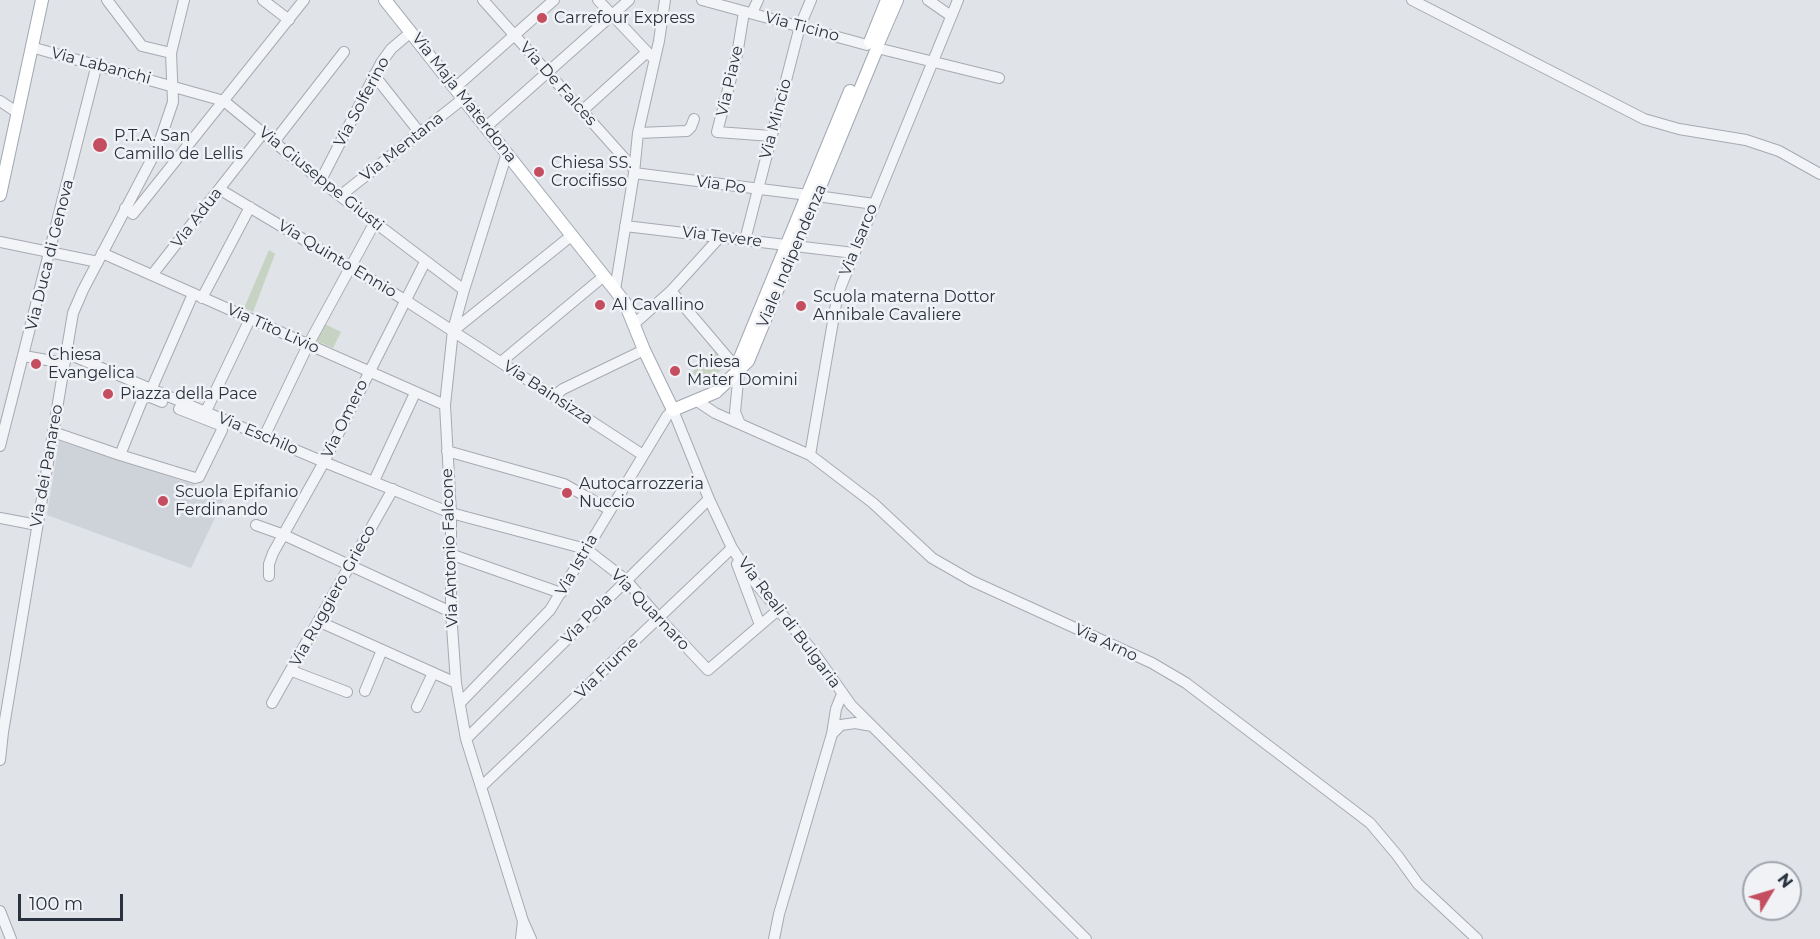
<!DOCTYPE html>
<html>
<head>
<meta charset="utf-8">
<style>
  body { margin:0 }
  #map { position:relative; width:1820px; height:939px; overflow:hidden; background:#e0e3e8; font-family:Montserrat,sans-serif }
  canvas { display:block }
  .north { position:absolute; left:1742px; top:861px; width:60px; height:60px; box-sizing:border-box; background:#f0f2f6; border:2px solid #a1a5ad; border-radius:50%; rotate:52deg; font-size:16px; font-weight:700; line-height:24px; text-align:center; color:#2a323f }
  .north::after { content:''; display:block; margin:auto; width:21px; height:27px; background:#c54d60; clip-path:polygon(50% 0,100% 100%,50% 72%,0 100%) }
  .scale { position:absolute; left:18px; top:894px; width:105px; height:27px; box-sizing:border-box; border:3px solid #2a323f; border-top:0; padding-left:8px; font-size:18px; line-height:21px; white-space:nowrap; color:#2a323f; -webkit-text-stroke:4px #f0f2f6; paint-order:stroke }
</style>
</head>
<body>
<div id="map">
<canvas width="1820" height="939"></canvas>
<div class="north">N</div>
<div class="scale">100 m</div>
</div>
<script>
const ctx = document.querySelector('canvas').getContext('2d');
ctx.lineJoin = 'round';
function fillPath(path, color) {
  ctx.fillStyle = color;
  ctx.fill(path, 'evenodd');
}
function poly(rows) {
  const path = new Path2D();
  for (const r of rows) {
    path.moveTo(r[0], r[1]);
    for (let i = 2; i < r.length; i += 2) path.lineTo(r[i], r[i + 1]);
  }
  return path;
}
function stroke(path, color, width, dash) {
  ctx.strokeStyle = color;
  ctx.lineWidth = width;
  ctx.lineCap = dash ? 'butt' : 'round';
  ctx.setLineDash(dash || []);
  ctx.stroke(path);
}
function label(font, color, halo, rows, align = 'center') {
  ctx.font = font + ' Montserrat,sans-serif';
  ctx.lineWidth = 5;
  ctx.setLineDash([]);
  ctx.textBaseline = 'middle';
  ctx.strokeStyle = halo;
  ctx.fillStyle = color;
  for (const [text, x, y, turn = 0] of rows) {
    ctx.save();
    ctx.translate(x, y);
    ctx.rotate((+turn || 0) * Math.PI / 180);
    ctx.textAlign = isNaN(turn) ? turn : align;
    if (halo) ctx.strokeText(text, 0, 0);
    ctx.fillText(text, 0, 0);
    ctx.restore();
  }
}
fillPath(poly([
  [59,441,226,495,191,568,47,515]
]), '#ced3da');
fillPath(poly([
  [269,250,275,254,253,312,244,308],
  [325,324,341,332,333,348,317,341],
  [715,352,726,366,703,385,692,372]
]), '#c6d2c2');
const minor = poly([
  [107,0,142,46,171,53],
  [263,0,289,20],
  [483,0,634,169],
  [598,0,651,56],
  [702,0,867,45],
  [928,0,951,16],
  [1412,0,1644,119,1679,129,1746,140,1779,151,1820,174],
  [744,12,737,55,717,132,772,136],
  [752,13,758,0],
  [31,47,224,101,340,196,464,290],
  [877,48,999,78],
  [374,75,420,133],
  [456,87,554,0],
  [0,101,18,113],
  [582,111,647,52],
  [486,127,629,0],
  [638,133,687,131,691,127,694,119],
  [274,142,344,52],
  [507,153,464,290,453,330,445,405,451,513,451,612,456,683,466,739,523,921,531,939],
  [634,173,808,195],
  [321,180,381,63,391,49,411,32],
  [219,189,405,300,643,455],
  [340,196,464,98],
  [817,196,874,204],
  [125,208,133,214,304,0],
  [625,226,854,253],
  [745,240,800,26,811,0],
  [0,242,98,262],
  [102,253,445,405],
  [152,275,263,133],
  [615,290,634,173,638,133,659,41,665,0],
  [671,291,739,371,735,412,740,424],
  [202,298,250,207],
  [634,324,671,291,720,237],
  [454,330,571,236],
  [66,353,324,462,451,513,586,549,626,580,659,618,708,670,778,610],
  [24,356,64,363],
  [501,362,604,276],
  [151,390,193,294],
  [553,397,563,389,644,350],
  [697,401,715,413,810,455,873,503,932,558,972,581,1152,663,1186,683,1370,823,1397,855,1418,884,1477,939],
  [206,411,250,319],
  [53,432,120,455,143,398,150,397,162,402],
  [264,437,308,345,375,222],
  [0,446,97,64],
  [447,451,564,484,610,510],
  [120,455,195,478,199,477,222,430,220,425,179,409],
  [810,455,836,304,841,286,958,0],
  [374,481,415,393],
  [0,518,37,525],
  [256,525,284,535,451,612],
  [450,554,561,593],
  [737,564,760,625],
  [269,576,269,564,273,553,324,462,425,262],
  [320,622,456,683],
  [292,671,347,692],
  [365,691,382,650],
  [272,703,393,489],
  [460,703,550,610,667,416,673,410,709,499,732,548,753,580,812,650,851,705,1086,939],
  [417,707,433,673],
  [832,734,841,725,855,723,872,726],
  [466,739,709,499],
  [0,760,3,732,73,313,83,290,157,149,173,102,171,53,184,0],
  [481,787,732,548],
  [0,911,11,939],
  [521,939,523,921],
  [774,939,779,914,832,734,836,709,842,694]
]);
const major = poly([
  [385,0,615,290,625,303,644,350,673,410,716,392,748,361,876,51],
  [870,42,887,0],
  [877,46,897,0],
  [0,195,42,0],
  [739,370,740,358,850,91]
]);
stroke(minor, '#a6aab2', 12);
stroke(major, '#a0a8b3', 14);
stroke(minor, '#f3f4f7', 10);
stroke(major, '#fff', 12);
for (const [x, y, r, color] of [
  [542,18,6,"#c54d60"],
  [100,145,8,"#c54d60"],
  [539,172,6,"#c54d60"],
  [600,305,6,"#c54d60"],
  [801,306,6,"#c54d60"],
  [36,364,6,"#c54d60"],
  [675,371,6,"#c54d60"],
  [108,394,6,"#c54d60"],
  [567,493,6,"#c54d60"],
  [163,501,6,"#c54d60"]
]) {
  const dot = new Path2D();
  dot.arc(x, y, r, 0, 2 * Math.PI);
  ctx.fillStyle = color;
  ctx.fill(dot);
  stroke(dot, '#f0f2f6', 2);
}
label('16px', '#2a323f', '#f0f2f6', [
  ["Carrefour Express",554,18],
  ["P.T.A. San",114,136],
  ["Camillo de Lellis",114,154],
  ["Chiesa SS.",551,163],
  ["Crocifisso",551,181],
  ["Scuola materna Dottor",813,297],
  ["Annibale Cavaliere",813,315],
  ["Al Cavallino",612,305],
  ["Chiesa",48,355],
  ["Evangelica",48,373],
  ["Chiesa",687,362],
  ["Mater Domini",687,380],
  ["Piazza della Pace",120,394],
  ["Autocarrozzeria",579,484],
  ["Nuccio",579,502],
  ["Scuola Epifanio",175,492],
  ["Ferdinando",175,510]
], 'left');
label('16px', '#2a323f', '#f0f2f6', [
  ["Via Ticino",802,27,15],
  ["Via Labanchi",101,66,15],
  ["Via Piave",730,81,-77],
  ["Via De Falces",558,84,48],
  ["Via Maja Materdona",464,98,52],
  ["Via Solferino",362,102,-62],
  ["Via Mincio",776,119,-75],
  ["Via Mentana",402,147,-38],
  ["Via Giuseppe Giusti",321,179,39],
  ["Via Po",721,185,8],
  ["Via Adua",197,218,-52],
  ["Via Tevere",722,237,7],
  ["Via Isarco",859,240,-68],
  ["Via Duca di Genova",50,255,-76],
  ["Viale Indipendenza",792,256,-67],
  ["Via Quinto Ennio",337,259,31],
  ["Via Tito Livio",273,329,24],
  ["Via Bainsizza",548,393,33],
  ["Via Omero",345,419,-64],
  ["Via Eschilo",258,434,23],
  ["Via dei Panareo",47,466,-80],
  ["Via Antonio Falcone",450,548,-92],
  ["Via Istria",577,565,-60],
  ["Via Ruggiero Grieco",333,596,-61],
  ["Via Quarnaro",650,610,46],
  ["Via Pola",587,619,-45],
  ["Via Reali di Bulgaria",789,623,53],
  ["Via Arno",1106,643,25],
  ["Via Fiume",607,668,-44]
]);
</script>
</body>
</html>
